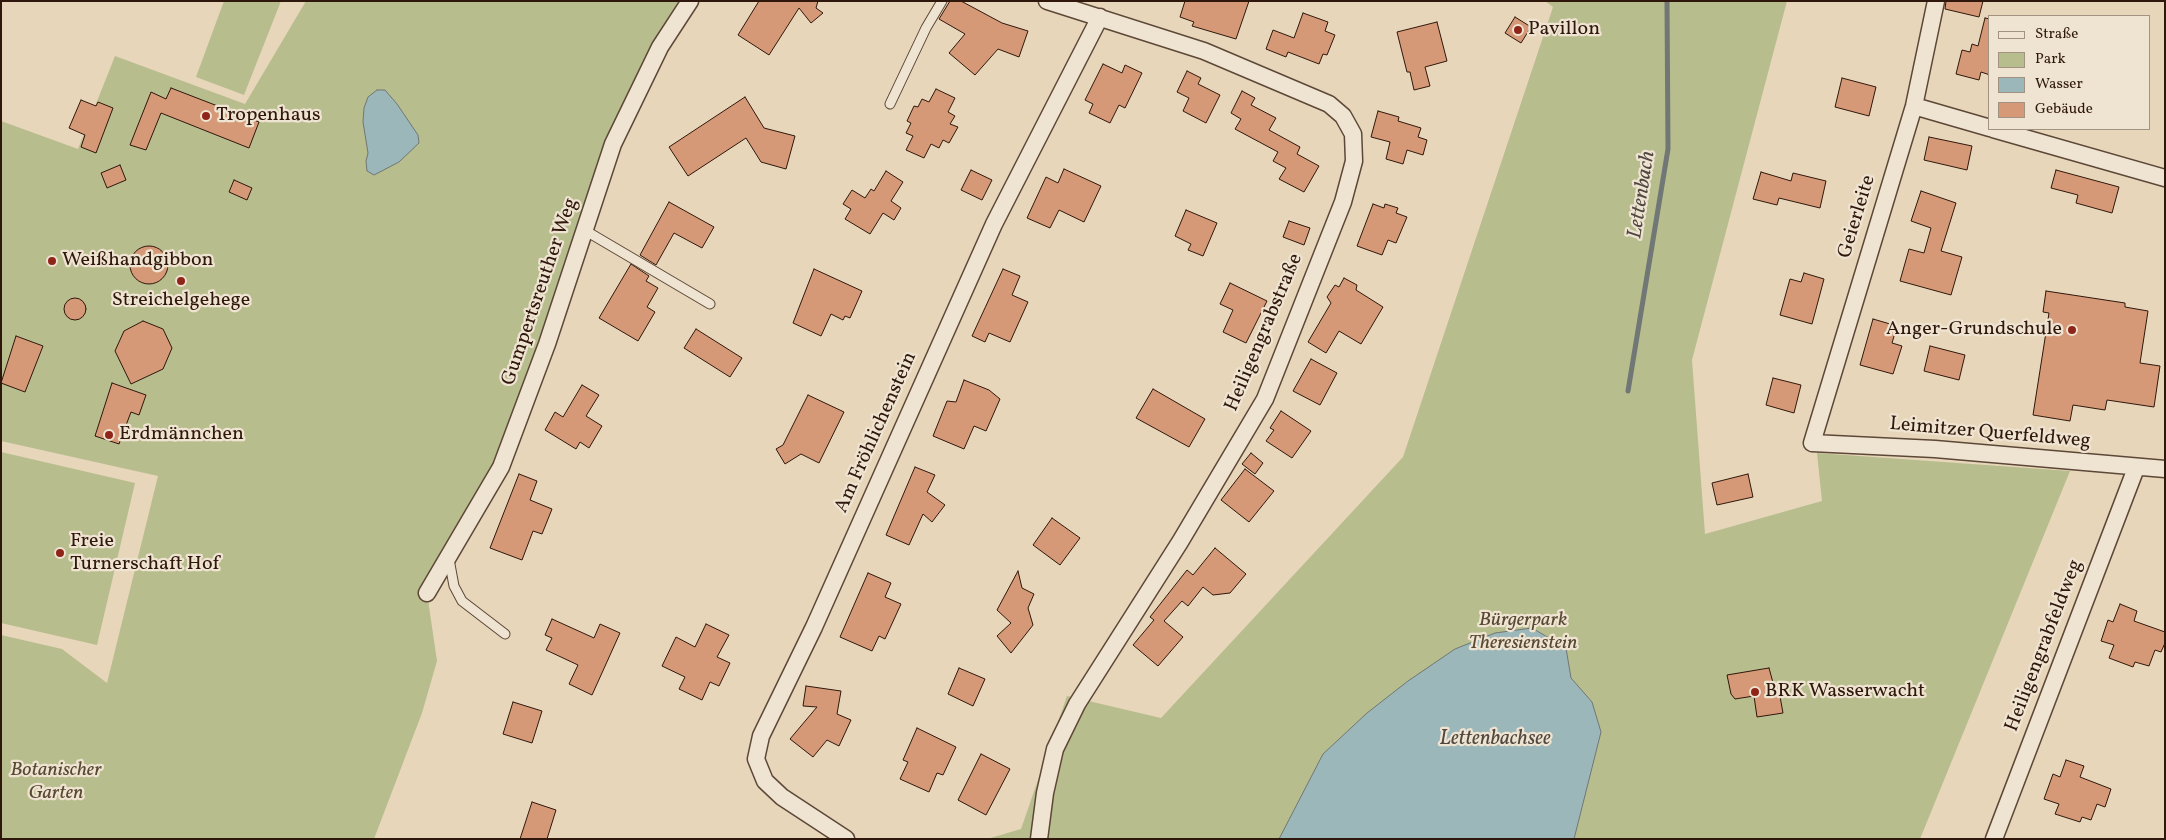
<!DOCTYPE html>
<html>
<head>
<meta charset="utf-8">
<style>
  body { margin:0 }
  #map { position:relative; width:2166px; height:840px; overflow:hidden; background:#e7d6ba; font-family:Vollkorn,serif }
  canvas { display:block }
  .frame { position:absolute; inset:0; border:2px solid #2f170b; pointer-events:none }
  .legend { position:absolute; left:1988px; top:15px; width:162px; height:115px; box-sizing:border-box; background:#efe4d2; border:1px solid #a29282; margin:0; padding:6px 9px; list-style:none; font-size:15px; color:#2f170b }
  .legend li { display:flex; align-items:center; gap:10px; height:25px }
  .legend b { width:25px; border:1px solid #a29282 }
</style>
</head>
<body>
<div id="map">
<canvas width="2166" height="840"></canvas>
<div class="frame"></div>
<ul class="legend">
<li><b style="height:6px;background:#efe4d2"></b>Straße</li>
<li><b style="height:14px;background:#b8bd8e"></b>Park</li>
<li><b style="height:14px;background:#9bb7ba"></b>Wasser</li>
<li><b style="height:14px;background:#d59978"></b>Gebäude</li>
</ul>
</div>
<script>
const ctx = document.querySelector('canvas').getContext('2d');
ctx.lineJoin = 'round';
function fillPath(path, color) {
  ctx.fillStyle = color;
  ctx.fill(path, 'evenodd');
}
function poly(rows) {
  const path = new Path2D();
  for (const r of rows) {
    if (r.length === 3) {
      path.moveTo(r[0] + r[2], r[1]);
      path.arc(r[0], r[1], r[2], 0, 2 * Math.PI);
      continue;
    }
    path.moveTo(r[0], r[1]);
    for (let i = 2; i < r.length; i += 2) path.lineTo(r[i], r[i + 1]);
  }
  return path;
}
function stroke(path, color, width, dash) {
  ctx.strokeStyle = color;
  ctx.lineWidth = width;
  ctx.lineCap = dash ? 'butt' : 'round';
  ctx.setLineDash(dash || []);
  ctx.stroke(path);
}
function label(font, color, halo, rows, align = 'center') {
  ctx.font = font + ' Vollkorn,serif';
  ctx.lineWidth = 4.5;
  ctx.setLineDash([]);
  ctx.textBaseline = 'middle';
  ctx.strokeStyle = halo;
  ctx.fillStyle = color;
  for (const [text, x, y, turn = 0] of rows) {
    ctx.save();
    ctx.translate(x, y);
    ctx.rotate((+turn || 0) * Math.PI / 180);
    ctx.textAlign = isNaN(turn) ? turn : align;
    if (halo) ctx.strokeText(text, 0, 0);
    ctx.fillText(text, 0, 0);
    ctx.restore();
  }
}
fillPath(poly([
  [224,1,281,1,244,95,196,77],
  [306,1,690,1,613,144,501,467,427,593,437,661,422,713,374,839,1,839,1,635,62,649,107,683,158,476,1,441,1,121,78,149,115,56,245,104],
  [1545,1,1787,1,1692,360,1705,534,1822,501,1817,453,2070,471,1920,839,987,839,1021,829,1067,696,1161,718,1403,457,1553,7],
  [1,452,135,483,97,645,1,623]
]), '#b8bd8e');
const water = poly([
  [377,90,385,90,397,104,418,135,419,143,399,162,374,175,367,171,366,161,368,153,363,122,364,108,368,97,377,90],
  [1532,628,1566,648,1571,678,1592,702,1601,732,1574,839,1279,839,1323,754,1367,713,1408,681,1455,649,1495,633,1532,628]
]);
fillPath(water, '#9bb7ba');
stroke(water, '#707774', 1);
stroke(poly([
  [1628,391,1668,149,1667,1]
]), '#707774', 5);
const building = poly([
  [759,1,818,1,816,8,823,13,811,23,799,8,769,55,738,35,759,1],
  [950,1,961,1,1002,23,1028,31,1019,57,998,49,975,75,949,53,965,34,939,19,950,1],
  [1185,1,1249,1,1236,39,1192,26,1194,22,1180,17,1185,1],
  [1946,1,1983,1,1979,17,1945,9,1946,1],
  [1303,13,1328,22,1325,31,1335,35,1327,55,1323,54,1319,64,1288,52,1286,57,1266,49,1273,30,1294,38,1303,13],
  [1515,17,1531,27,1521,43,1505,33,1515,17],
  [1985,18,1990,19,1990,75,1981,72,1979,80,1956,74,1962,50,1970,52,1972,44,1978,46,1985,18],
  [1437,22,1447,61,1425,67,1430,86,1414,90,1410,72,1407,72,1397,32,1437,22],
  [1103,64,1122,73,1125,65,1142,73,1125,108,1119,105,1110,123,1089,113,1093,104,1085,100,1103,64],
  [1187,71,1201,78,1198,84,1220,95,1206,123,1183,111,1189,98,1177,92,1187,71],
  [1842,78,1876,87,1869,116,1835,107,1842,78],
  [171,88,259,122,249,148,161,113,146,150,130,145,151,92,166,99,171,88],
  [936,89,955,98,948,112,955,116,950,124,958,127,949,143,943,140,939,148,931,144,924,158,906,150,913,136,906,133,911,123,907,121,914,106,918,107,922,99,929,102,936,89],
  [1242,91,1255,98,1251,105,1276,118,1269,130,1300,147,1297,154,1319,166,1304,192,1279,179,1286,168,1273,161,1278,152,1235,129,1241,119,1231,113,1242,91],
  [745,97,764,128,795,136,786,169,761,162,746,138,688,176,669,147,745,97],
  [81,100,96,106,98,102,113,108,96,153,81,147,85,135,69,128,81,100],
  [1378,111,1399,117,1398,121,1421,128,1418,137,1427,140,1423,155,1407,150,1403,164,1386,159,1390,142,1371,137,1378,111],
  [1929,137,1972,146,1967,170,1924,160,1929,137],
  [120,165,126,180,107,188,101,173,120,165],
  [1064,169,1101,186,1084,222,1059,210,1050,228,1027,218,1046,177,1058,183,1064,169],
  [971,170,992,180,982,200,961,190,971,170],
  [2056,170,2119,187,2112,213,2076,203,2078,195,2051,188,2056,170],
  [886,171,903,182,891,201,901,208,894,220,883,213,870,234,845,219,851,209,843,204,852,190,865,198,871,189,874,191,886,171],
  [1761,172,1791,181,1793,173,1826,181,1820,208,1779,198,1777,205,1753,199,1761,172],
  [234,180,252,188,247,200,229,192,234,180],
  [1921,191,1956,203,1941,251,1962,257,1951,295,1900,281,1909,249,1924,253,1931,228,1911,221,1921,191],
  [669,202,714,227,702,248,674,233,656,265,640,255,669,202],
  [1373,204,1384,208,1385,204,1398,208,1396,213,1407,217,1396,243,1388,240,1382,255,1357,246,1373,204],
  [1186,210,1217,223,1203,256,1188,250,1191,244,1175,236,1186,210],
  [1289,221,1310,228,1304,245,1283,237,1289,221],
  [149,265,19],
  [631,264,649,276,646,281,658,288,647,307,655,312,638,341,599,318,631,264],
  [814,269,862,291,850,318,845,316,843,320,831,314,821,336,793,323,814,269],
  [1003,269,1020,276,1012,295,1028,302,1010,342,989,333,985,342,972,336,1003,269],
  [1804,273,1824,279,1812,324,1780,315,1790,279,1801,282,1804,273],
  [1344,278,1357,285,1356,290,1383,307,1361,344,1339,331,1326,353,1308,342,1331,303,1327,297,1335,285,1339,287,1344,278],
  [1230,283,1267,301,1246,343,1223,332,1233,310,1220,304,1230,283],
  [2046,291,2125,303,2125,307,2148,311,2140,363,2160,366,2154,407,2107,400,2105,410,2073,405,2070,421,2033,415,2049,313,2043,312,2046,291],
  [75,309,11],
  [1873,319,1897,326,1892,343,1902,346,1893,374,1860,365,1873,319],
  [143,321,163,329,172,348,163,369,131,384,115,351,124,331,143,321],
  [696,329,742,358,730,377,684,348,696,329],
  [16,336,43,346,25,392,1,383,16,336],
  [1930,346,1965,355,1959,380,1924,371,1930,346],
  [1311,359,1337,373,1320,405,1293,391,1311,359],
  [1773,378,1801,385,1794,413,1766,405,1773,378],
  [964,380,989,390,1000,399,986,431,974,426,964,449,933,436,947,401,956,402,964,380],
  [112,383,146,395,139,415,131,412,119,444,95,436,112,383],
  [582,385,599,395,586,416,602,426,589,448,580,442,576,449,545,430,555,412,563,417,582,385],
  [1153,389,1205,419,1189,447,1136,418,1153,389],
  [808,395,844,412,819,463,801,454,785,464,776,449,783,445,808,395],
  [1281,411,1311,431,1292,458,1266,441,1274,430,1270,428,1281,411],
  [1251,453,1263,463,1255,474,1242,464,1251,453],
  [915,467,935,475,927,492,945,505,932,522,923,514,909,545,886,535,915,467],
  [1245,469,1274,491,1249,522,1221,500,1245,469],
  [519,474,537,481,530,500,552,509,542,534,533,531,522,560,490,548,519,474],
  [1748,474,1753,497,1717,505,1712,483,1748,474],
  [1052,518,1080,538,1060,565,1033,545,1052,518],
  [1215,548,1246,574,1230,593,1213,595,1203,587,1188,606,1182,601,1164,621,1183,637,1158,666,1133,645,1154,620,1150,617,1187,570,1193,575,1215,548],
  [1018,571,1022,588,1034,594,1028,608,1033,625,1011,653,997,636,1011,623,997,610,1018,571],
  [868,573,891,583,885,597,901,604,885,639,879,636,872,651,840,637,868,573],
  [2120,604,2137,611,2134,621,2165,632,2165,643,2161,652,2155,650,2149,666,2135,662,2133,667,2109,658,2114,645,2101,641,2108,620,2113,622,2120,604],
  [552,619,594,638,600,624,620,633,592,695,569,684,578,665,546,650,552,638,545,635,552,619],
  [706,624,729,635,717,657,730,663,719,686,710,682,702,700,679,689,685,677,662,666,676,637,695,647,706,624],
  [959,668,985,679,973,706,948,694,959,668],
  [1769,668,1775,690,1779,691,1783,713,1757,717,1754,696,1735,699,1731,694,1727,675,1769,668],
  [806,686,841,691,837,714,851,720,839,746,827,740,813,757,790,739,817,707,803,706,806,686],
  [513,702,542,711,532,743,503,734,513,702],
  [917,728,956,747,943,775,937,773,929,792,900,779,908,762,903,760,917,728],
  [981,754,1010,769,986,815,958,800,981,754],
  [2066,760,2084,766,2080,777,2111,789,2105,807,2097,804,2091,820,2082,817,2080,822,2055,814,2059,804,2044,799,2053,774,2060,777,2066,760],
  [532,802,556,810,547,839,520,839,532,802]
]);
fillPath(building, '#d59978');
stroke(building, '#2f170b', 1);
const lane = poly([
  [890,104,926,28,942,1],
  [586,231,710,304],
  [449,559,454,586,462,601,505,634]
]);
const street = poly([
  [1936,1,1914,106,1812,443,1935,449,2165,469],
  [1914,106,1990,128],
  [1993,129,2165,178],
  [427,593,501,467,547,344,613,144,660,47,690,1],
  [846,839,782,797,765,781,756,759,761,736,814,627,994,224,1100,17],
  [1039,839,1045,793,1055,749,1077,704,1180,542,1265,399,1343,202,1354,161,1353,134,1343,116,1329,104,1204,51,1047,1],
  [1994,839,2136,468]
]);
stroke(lane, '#5d4737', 11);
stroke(street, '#5d4737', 19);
stroke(lane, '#efe4d2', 9);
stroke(street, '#efe4d2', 16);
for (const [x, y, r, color] of [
  [1518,30,5,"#8f2418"],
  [206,116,5,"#8f2418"],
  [52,261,5,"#8f2418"],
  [181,281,5,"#8f2418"],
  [2072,330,5,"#8f2418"],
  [109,435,5,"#8f2418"],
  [60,553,5,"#8f2418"],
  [1755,692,5,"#8f2418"]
]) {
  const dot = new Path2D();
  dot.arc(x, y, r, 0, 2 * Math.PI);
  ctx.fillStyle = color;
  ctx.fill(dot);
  stroke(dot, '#efe4d2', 2);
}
label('20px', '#2f170b', '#efe4d2', [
  ["Pavillon",1528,30],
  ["Tropenhaus",216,116],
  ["Weißhandgibbon",62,261],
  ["Streichelgehege",181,301,"center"],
  ["Anger-Grundschule",2062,330,"right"],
  ["Erdmännchen",119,435],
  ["Freie",70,542],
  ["Turnerschaft Hof",70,565],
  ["BRK Wasserwacht",1765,692]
], 'left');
label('20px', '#2f170b', '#efe4d2', [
  ["Geierleite",1858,217,-73],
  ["Gumpertsreuther Weg",541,292,-71],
  ["Heiligengrabstraße",1265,333,-67],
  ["Am Fröhlichenstein",877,433,-66],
  ["Leimitzer Querfeldweg",1990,434,5],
  ["Heiligengrabfeldweg",2045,646,-69]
]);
label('italic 20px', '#584932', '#efe4d2', [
  ["Bürgerpark",1523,621],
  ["Theresienstein",1523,644],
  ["Botanischer",56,771],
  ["Garten",56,794]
]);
label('italic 21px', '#4f4740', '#efe4d2', [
  ["Lettenbach",1643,195,-81],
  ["Lettenbachsee",1495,740]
]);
</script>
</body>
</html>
